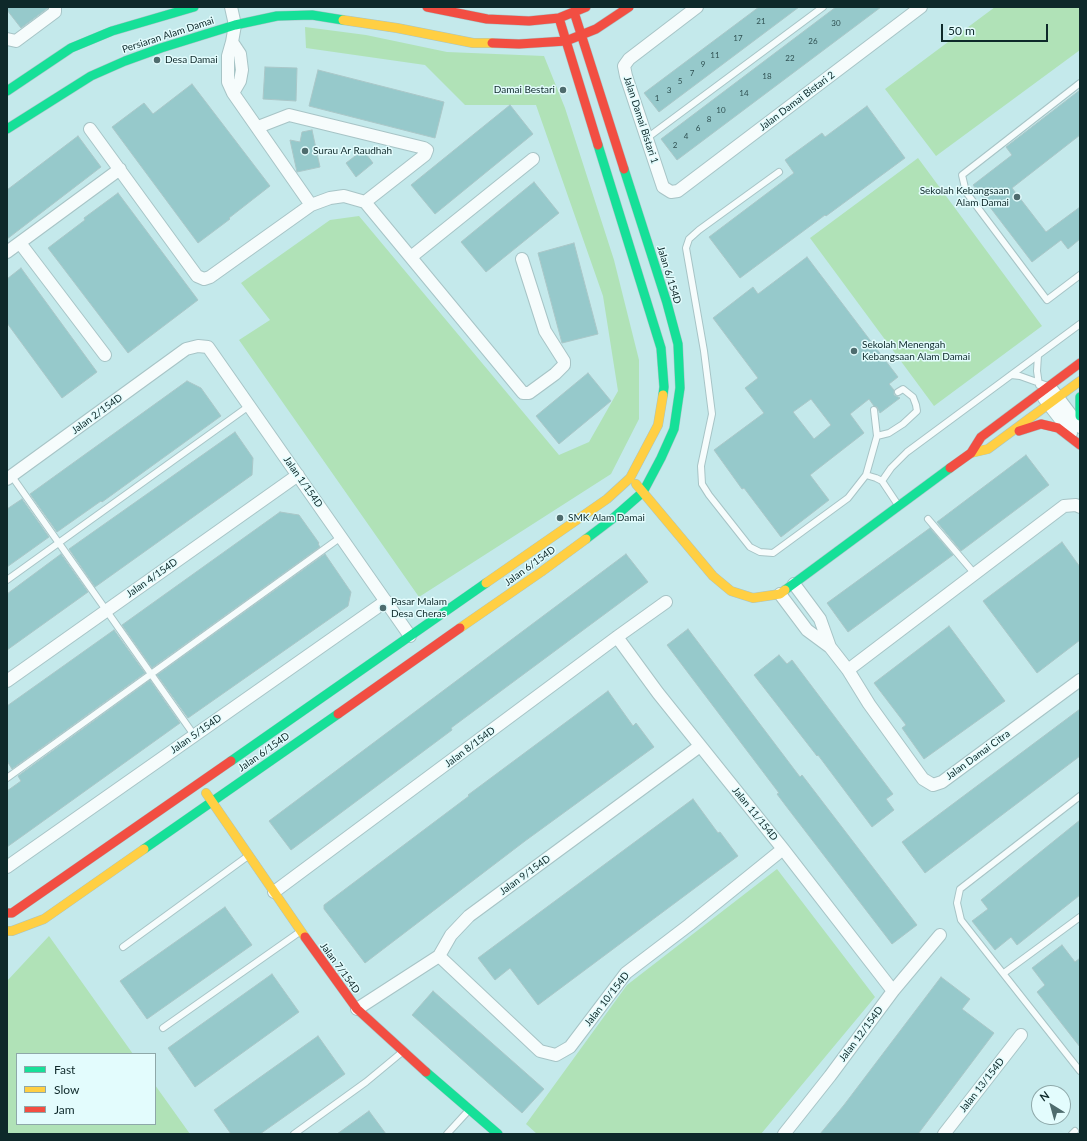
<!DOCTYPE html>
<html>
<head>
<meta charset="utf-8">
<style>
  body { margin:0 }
  #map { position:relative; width:1087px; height:1141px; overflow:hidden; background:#c4e9eb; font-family:Lato,sans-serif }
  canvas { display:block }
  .frame { position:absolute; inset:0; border:8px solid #0e292a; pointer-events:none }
  .legend { position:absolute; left:16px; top:1053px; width:140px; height:72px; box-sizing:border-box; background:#e3fcfd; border:1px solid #8ea8a9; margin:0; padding:5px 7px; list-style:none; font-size:12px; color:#0e292a }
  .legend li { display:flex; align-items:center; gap:8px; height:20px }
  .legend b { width:20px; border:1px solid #8ea8a9 }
  .north { position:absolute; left:1031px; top:1085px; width:40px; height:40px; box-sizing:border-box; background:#e3fcfd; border:1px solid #8ea8a9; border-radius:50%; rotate:323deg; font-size:11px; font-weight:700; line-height:16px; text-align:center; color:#0e292a }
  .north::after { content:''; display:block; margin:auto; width:14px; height:18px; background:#4e6c6e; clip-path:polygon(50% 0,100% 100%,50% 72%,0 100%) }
  .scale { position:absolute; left:941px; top:24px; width:107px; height:18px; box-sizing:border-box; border:2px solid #0e292a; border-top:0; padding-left:5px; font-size:12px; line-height:14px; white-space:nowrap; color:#0e292a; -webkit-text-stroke:3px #e3fcfd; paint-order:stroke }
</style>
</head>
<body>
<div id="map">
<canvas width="1087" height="1141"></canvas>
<div class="frame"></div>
<ul class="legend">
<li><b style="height:5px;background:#16e098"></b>Fast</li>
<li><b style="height:5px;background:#ffcf43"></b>Slow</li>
<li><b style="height:5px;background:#f24e42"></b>Jam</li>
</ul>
<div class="north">N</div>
<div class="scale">50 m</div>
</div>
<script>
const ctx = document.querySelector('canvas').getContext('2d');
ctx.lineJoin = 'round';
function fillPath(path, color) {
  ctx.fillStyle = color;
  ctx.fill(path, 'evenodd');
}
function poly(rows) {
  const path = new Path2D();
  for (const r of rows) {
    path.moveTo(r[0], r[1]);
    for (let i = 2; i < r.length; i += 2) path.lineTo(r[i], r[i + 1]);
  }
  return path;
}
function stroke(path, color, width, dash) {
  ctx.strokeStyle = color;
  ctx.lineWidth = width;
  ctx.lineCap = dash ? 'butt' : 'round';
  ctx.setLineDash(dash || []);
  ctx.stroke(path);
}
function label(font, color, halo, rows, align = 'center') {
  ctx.font = font + ' Lato,sans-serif';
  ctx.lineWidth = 3;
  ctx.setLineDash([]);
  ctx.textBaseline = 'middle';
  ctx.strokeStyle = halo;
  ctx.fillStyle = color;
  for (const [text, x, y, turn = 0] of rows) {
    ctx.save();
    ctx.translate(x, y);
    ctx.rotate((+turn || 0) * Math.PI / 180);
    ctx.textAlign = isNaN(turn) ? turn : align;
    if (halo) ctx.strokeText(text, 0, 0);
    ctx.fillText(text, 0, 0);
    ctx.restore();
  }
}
fillPath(poly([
  [995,7,1078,7,1080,10,1080,50,936,156,885,89],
  [305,27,366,35,447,52,544,56,565,108,614,260,639,360,639,419,611,474,419,597,239,340,270,320,241,283,330,220,359,216,559,455,589,442,618,391,603,296,536,105,465,105,425,65,306,48],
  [918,158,1042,326,934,406,810,238],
  [777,869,875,997,761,1134,537,1134,526,1124,627,985],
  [49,936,133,1054,17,1054,17,1124,155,1124,155,1085,190,1134,7,1134,7,981]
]), '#b0e2b7');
const building = poly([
  [7,7,48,7,48,8,21,28,7,10,7,7],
  [759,7,799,7,659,112,644,93,759,7],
  [836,7,881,7,677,160,661,139,836,7],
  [265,67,297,68,296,101,263,99,265,67],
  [318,70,444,102,435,138,309,106,318,70],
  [192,84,270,186,229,218,230,219,198,243,112,127,144,103,153,114,192,84],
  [1080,90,1080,135,1012,188,1046,232,1080,207,1080,239,1068,249,1061,240,1032,262,973,185,1012,155,1006,147,1080,90],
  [510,105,533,134,435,214,411,185,510,105],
  [867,106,905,158,826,216,825,215,740,278,709,237,794,173,785,160,822,133,825,137,867,106],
  [312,130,320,167,297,172,290,140,300,142,302,132,312,130],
  [78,136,101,167,7,239,7,190,78,136],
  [363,150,373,163,356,177,346,163,363,150],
  [534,182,559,213,486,272,461,242,534,182],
  [118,193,198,300,128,353,48,248,85,220,84,218,118,193],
  [574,243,598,334,562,343,538,253,574,243],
  [807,257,898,377,889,384,894,390,894,395,900,398,880,413,877,407,874,406,869,399,850,414,864,433,810,475,829,500,781,537,744,488,742,489,714,450,764,413,745,388,758,378,713,318,753,287,758,294,807,257],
  [811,399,831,425,814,439,793,412,811,399],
  [21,268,97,372,62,398,7,323,7,279,21,268],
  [588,373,611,401,559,444,536,416,588,373],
  [187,381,201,388,221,416,102,502,101,501,57,532,30,494,187,381],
  [235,432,253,458,252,475,95,587,69,549,235,432],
  [1026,455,1049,485,961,551,937,522,1026,455],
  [22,499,49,537,7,567,7,509,22,499],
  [280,512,299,515,319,543,318,544,320,547,152,668,122,625,280,512],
  [930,528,953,555,848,632,827,603,930,528],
  [1062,542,1080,567,1080,640,1037,673,983,601,1062,542],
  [61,554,88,592,7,650,7,594,61,554],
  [325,554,351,592,348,606,188,718,157,675,325,554],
  [626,554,648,582,451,728,452,730,291,850,269,821,626,554],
  [949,626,1005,701,924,759,902,728,906,725,874,683,949,626],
  [688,629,800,777,802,775,917,925,892,944,786,806,777,794,779,793,667,645,688,629],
  [114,630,145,673,12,769,7,761,7,706,114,630],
  [779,655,787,664,792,660,893,794,886,799,894,810,872,827,818,755,817,756,754,675,779,655],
  [150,680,180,723,7,847,7,791,21,781,18,776,150,680],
  [608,691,633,726,636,723,654,747,525,841,365,963,324,909,324,905,469,796,468,795,608,691],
  [1080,709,1080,756,925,873,902,842,1080,709],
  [693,799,718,833,720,832,738,856,538,1005,510,968,495,980,478,958,693,799],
  [1080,820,1080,895,1017,945,1011,937,995,950,972,921,988,909,981,900,1080,820],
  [225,907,252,945,147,1019,120,981,225,907],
  [1062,945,1075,962,1080,958,1080,1047,1037,992,1045,985,1032,968,1062,945],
  [272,974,299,1012,195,1087,168,1048,272,974],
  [941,977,970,999,962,1009,994,1033,918,1134,820,1134,844,1105,941,977],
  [433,991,544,1089,522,1113,412,1015,433,991],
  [318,1036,345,1074,260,1134,231,1134,214,1110,318,1036],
  [369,1111,386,1134,337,1134,369,1111]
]);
fillPath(building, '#96c9cb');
stroke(building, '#aac7c8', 1);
const lane = poly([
  [1080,83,962,175,966,192,1047,300,1080,275],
  [647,138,823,7],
  [779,172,699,230,689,239,686,248,704,351,712,414,701,466,702,484,709,495,750,547,760,552,773,553,848,498,866,475,876,478,882,481],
  [1038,355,1037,371,1039,385],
  [1011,375,1020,376,1048,386],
  [874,410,877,436,889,433,903,424,917,411,916,405,913,397,903,389,898,392],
  [11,475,194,735],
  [866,475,877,436],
  [898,505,882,481,891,468,907,452,1080,324],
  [928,519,974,573],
  [7,580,249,406],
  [7,778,341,537],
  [1080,796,960,889,957,903,961,920,1080,1071],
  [123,947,248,856],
  [1004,973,1080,917],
  [163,1028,301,931],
  [294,1134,366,1082,401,1053],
  [447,1134,469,1110],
  [1072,1134,1075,1131]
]);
const street = poly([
  [231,7,235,25,232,42,228,56,228,82,233,93,311,205],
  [697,7,629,59,624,66,626,76,663,187,671,192,678,191,921,7],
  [7,39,16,41,55,12,55,7],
  [232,42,240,54,242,70,240,81,233,93],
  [258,127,289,115,424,148,427,150,425,155,365,202],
  [90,129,197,276,204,279,210,277,311,205,330,198,344,196,365,202,523,393,529,393,555,374,564,365,564,361,545,331,522,259],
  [20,243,105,355],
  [7,252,120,169],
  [411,257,533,159],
  [1053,391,1080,427],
  [1044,398,1071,433],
  [7,479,186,349,198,346,208,347,410,636],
  [794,584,820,619,830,647],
  [780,594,807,630,830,647,848,670,869,704,923,779,933,785,942,782,1080,680],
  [617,637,658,693,783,849,893,991],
  [848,670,1064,506,1076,505,1080,507],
  [7,681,298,475],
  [7,867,386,601],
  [274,892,617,637,666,602],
  [439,956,540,1051,556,1055,570,1047,626,973,689,925,783,849],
  [357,1009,439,956,451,935,469,916,700,746],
  [784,1134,830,1076,893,991,940,935],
  [944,1134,1021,1035]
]);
const fast = poly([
  [7,91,71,48,112,31,194,7],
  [7,129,91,76,125,61,161,48,235,25,277,16,312,15,343,20],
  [598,145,661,348,664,387,663,395],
  [1080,397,1080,416],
  [586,539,611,520,643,492,661,458,674,429,680,388,678,344,667,303,624,169],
  [785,590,950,468],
  [231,761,486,583],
  [144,849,338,714],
  [426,1072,498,1134]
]);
const slow = poly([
  [343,20,397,28,473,43,492,43],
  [971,453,988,449,1080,381],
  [636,484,713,576,731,591,753,598,780,594,785,590],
  [486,583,607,499,630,478,658,425,663,395],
  [460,628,541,572,586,539],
  [206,793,305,937],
  [7,931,12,931,44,919,144,849]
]);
const jam = poly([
  [427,7,487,19,529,21,559,18,586,7],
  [574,12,624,169],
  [559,18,598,145],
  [492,43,519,44,566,41,596,29,629,7],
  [1019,431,1041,424,1058,428,1080,445],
  [950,468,971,453,981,437,1080,363],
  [338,714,460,628],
  [7,913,12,913,231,761],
  [305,937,357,1009,426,1072]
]);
stroke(lane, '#a7c4c6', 8);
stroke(street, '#a7c4c6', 14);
stroke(fast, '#a7c4c6', 10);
stroke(slow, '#a7c4c6', 10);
stroke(jam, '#a7c4c6', 10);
stroke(lane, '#f6fcfc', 6);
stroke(street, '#f6fcfc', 12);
stroke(fast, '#16e098', 9);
stroke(slow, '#ffcf43', 9);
stroke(jam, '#f24e42', 9);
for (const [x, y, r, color] of [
  [157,60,4,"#4e6c6e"],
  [563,90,4,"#4e6c6e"],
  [305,151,4,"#4e6c6e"],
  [1017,197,4,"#4e6c6e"],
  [854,351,4,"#4e6c6e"],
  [560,518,4,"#4e6c6e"],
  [383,608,4,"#4e6c6e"]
]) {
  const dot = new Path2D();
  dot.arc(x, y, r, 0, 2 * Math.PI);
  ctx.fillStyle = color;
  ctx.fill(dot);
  stroke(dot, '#e3fcfd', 1.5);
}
label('8px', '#305152', null, [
  ["21",761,21],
  ["30",836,23],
  ["17",738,38],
  ["26",813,41],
  ["11",715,55],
  ["22",790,58],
  ["9",703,64],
  ["7",692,73],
  ["18",767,76],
  ["5",680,81],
  ["3",669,90],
  ["14",744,93],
  ["1",657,98],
  ["10",721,110],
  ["8",709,119],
  ["6",698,128],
  ["4",686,136],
  ["2",675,145]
]);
label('10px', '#0e292a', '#e3fcfd', [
  ["Persiaran Alam Damai",168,35,-18],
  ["Jalan Damai Bistari 2",797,101,-37],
  ["Jalan Damai Bistari 1",641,120,72],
  ["Jalan 6/154D",669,275,73],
  ["Jalan 2/154D",97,414,-36],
  ["Jalan 1/154D",303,482,55],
  ["Jalan 6/154D",530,566,-36],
  ["Jalan 4/154D",152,578,-35],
  ["Jalan 5/154D",196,734,-35],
  ["Jalan 8/154D",470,747,-37],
  ["Jalan 6/154D",264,752,-35],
  ["Jalan Damai Citra",978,755,-36],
  ["Jalan 11/154D",755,814,51],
  ["Jalan 9/154D",525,875,-36],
  ["Jalan 7/154D",340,968,54],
  ["Jalan 10/154D",607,999,-52],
  ["Jalan 12/154D",861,1034,-53],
  ["Jalan 13/154D",982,1085,-52]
]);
label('10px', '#0e292a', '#e3fcfd', [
  ["Desa Damai",165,60],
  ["Damai Bestari",555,90,"right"],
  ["Surau Ar Raudhah",313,151],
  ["Sekolah Kebangsaan",1009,191,"right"],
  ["Alam Damai",1009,203,"right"],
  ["Sekolah Menengah",862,345],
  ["Kebangsaan Alam Damai",862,357],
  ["SMK Alam Damai",568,518],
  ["Pasar Malam",391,602],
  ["Desa Cheras",391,614]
], 'left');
</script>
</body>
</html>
